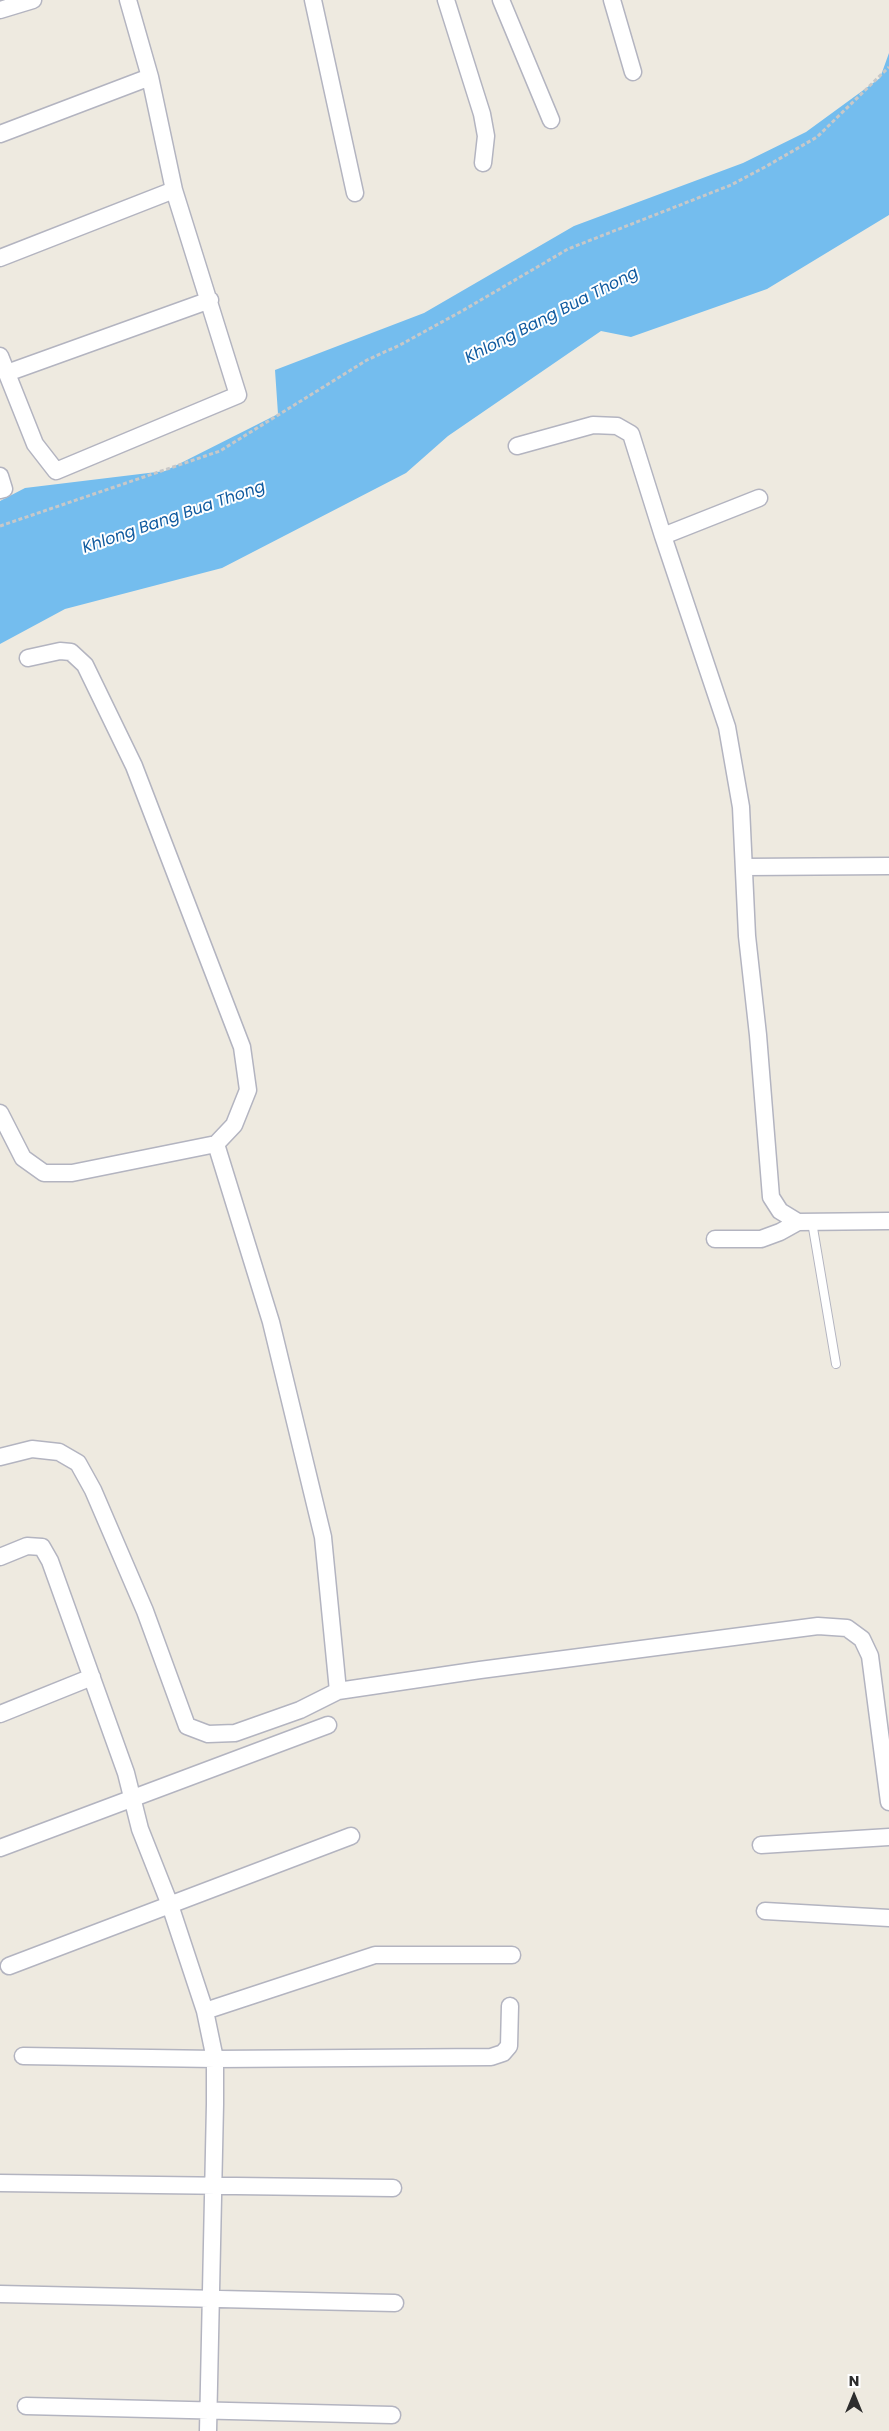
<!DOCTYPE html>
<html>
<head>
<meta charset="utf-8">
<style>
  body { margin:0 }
  #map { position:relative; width:889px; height:2431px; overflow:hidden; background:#eeeae0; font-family:Poppins,sans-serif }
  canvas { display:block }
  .north { position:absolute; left:829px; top:2371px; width:50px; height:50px; -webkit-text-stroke:4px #fff; paint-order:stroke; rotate:0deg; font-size:14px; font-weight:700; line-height:20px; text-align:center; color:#2d2d2d }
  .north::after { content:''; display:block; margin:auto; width:18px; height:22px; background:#2d2d2d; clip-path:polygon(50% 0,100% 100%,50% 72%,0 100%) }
</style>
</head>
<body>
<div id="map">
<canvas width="889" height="2431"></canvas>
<div class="north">N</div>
</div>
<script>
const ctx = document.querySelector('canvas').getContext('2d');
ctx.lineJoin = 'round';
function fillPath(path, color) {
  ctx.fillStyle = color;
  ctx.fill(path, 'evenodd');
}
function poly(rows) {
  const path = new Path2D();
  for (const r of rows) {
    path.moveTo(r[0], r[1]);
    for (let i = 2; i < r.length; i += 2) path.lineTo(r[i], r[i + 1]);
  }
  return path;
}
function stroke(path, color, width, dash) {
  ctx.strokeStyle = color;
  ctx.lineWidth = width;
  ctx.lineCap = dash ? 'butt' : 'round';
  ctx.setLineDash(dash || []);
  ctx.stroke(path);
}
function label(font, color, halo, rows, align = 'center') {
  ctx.font = font + ' Poppins,sans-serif';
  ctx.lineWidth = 4;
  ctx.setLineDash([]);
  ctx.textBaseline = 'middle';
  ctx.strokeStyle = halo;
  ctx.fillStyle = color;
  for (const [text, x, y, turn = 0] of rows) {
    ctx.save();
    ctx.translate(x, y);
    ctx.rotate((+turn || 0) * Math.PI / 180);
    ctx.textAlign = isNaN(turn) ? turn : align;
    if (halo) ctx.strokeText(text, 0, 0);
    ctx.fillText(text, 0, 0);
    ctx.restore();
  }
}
fillPath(poly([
  [889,53,889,215,767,289,631,337,601,331,448,436,406,473,222,568,65,609,0,644,0,501,25,488,165,471,278,414,275,370,424,313,574,226,743,163,806,132,880,78]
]), '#74bdee');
const lane = poly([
  [812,1222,836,1364]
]);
const street = poly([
  [313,0,355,193],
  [446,0,482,114,486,136,483,163],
  [501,0,551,120],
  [612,0,633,72],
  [0,10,33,0],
  [0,134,150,77],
  [0,258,174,190,150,77,128,0],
  [0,356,35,444,56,471,238,395,174,190],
  [7,373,210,300],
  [517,446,593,425,617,426,631,434,663,536],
  [0,476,4,489,0,490],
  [759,498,663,536,727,727,741,807,747,936,758,1035,771,1197,780,1211,798,1222,889,1221],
  [745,867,889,866],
  [0,1113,23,1158,44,1173,72,1173,216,1144,234,1125,248,1090,242,1047,134,766,85,665,71,652,60,651,28,658],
  [216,1144,271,1322,323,1537,338,1691],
  [715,1239,761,1239,780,1232,798,1222],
  [0,1457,32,1449,59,1452,78,1463,93,1490,145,1611,187,1726,208,1734,235,1733,300,1710,338,1691,480,1670,818,1626,847,1628,862,1639,870,1656,889,1802],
  [0,1557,27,1546,42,1547,50,1561,126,1773,140,1829,170,1905,205,2011,215,2059,215,2104,208,2431],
  [0,1714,92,1677],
  [761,1845,889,1837],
  [0,1848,328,1725],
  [765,1911,889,1918],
  [9,1966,351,1836],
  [205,2011,375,1955,512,1955],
  [23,2056,215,2059,491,2057,503,2053,509,2046,510,2006],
  [0,2183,393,2188],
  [0,2294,395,2303],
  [26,2406,392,2415]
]);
stroke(lane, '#b3b4c0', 10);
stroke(street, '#b3b4c0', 19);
stroke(poly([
  [0,526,220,451,367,360,400,345,462,311,568,249,731,185,765,167,817,137,889,67]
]), '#c8c8c8', 3, [4, 2.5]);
stroke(lane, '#fff', 8);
stroke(street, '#fff', 16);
label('italic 16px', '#0f5a9f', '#fff', [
  ["Khlong Bang Bua Thong",552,316,-27],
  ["Khlong Bang Bua Thong",174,518,-19]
]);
</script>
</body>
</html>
